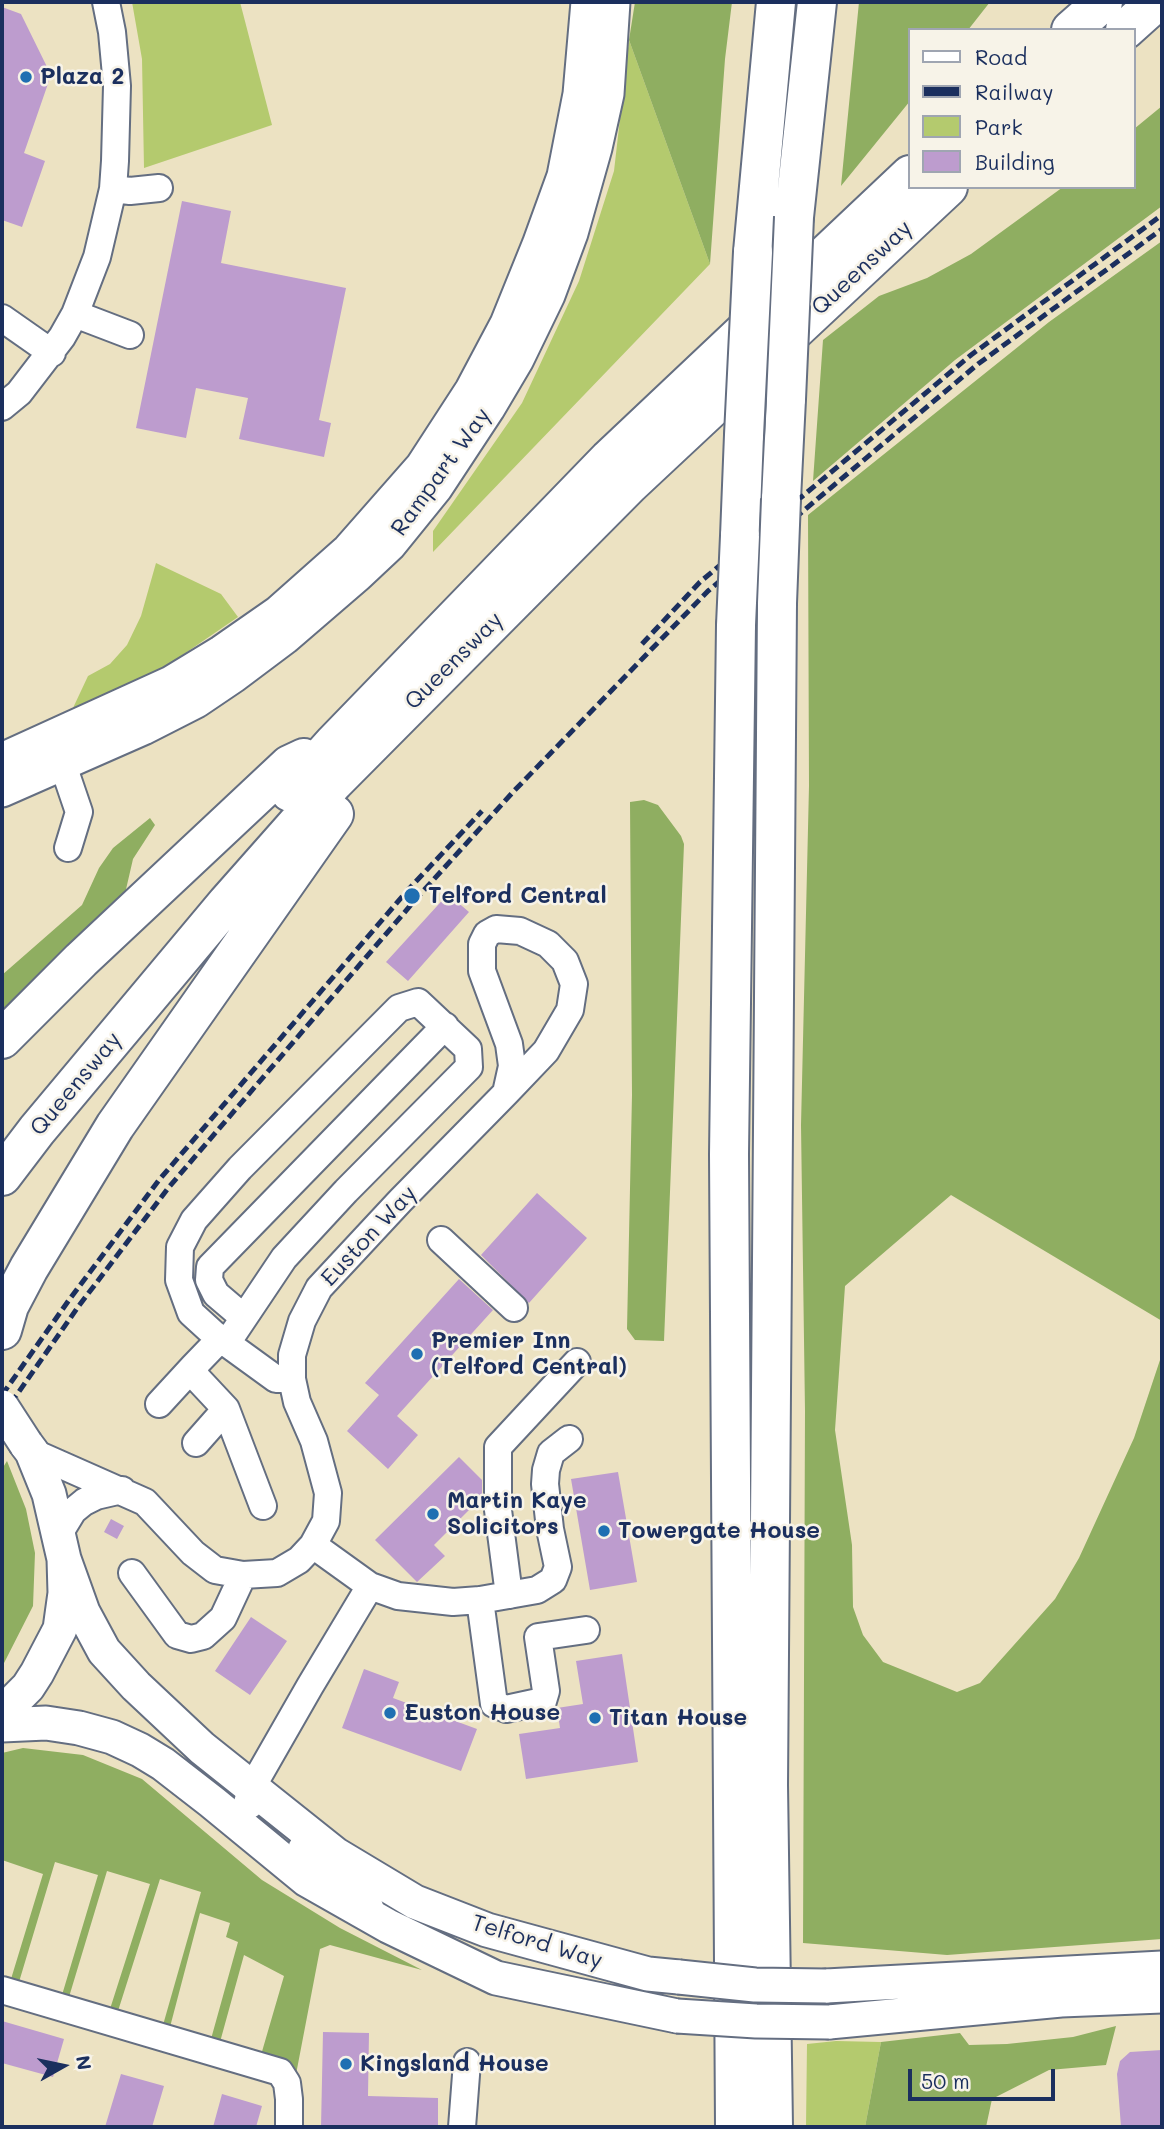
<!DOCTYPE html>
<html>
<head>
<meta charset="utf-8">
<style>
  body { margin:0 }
  #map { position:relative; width:1164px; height:2129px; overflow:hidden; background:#ece2c2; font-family:Mali,sans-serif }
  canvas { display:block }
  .frame { position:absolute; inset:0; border:4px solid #1b2f5e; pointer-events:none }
  .legend { position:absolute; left:908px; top:28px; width:228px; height:161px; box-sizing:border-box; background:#f7f3e8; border:2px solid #9fa5b1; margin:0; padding:9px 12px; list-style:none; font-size:21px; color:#1b2f5e }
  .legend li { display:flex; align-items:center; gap:14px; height:35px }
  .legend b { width:35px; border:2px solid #9fa5b1 }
  .north { position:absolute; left:28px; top:2031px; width:70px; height:70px; -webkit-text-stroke:5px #f7f3e8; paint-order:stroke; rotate:81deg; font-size:19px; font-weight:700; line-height:28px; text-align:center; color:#1b2f5e }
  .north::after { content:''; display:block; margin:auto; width:24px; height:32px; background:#1b2f5e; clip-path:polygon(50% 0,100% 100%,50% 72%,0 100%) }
  .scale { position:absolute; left:908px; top:2069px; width:147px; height:32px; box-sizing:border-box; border:4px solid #1b2f5e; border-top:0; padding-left:9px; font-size:21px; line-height:24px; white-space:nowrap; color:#1b2f5e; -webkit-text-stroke:5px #f7f3e8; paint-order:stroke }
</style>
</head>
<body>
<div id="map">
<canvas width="1164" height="2129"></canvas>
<div class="frame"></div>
<ul class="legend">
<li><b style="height:9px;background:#fff"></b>Road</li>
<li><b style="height:9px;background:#1b2f5e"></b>Railway</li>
<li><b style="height:19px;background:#b4ca6e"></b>Park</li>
<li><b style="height:19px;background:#bd9cce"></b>Building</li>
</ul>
<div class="north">N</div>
<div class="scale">50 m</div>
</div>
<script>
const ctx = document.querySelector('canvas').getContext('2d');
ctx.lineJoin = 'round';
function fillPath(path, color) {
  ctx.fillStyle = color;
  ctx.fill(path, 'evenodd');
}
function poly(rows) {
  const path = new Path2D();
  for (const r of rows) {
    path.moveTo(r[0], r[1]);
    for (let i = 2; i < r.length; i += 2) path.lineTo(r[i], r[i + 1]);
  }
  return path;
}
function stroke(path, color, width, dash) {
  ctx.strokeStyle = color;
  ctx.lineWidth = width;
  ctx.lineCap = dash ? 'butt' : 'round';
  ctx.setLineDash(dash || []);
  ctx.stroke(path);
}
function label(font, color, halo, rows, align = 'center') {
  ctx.font = font + ' Mali,sans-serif';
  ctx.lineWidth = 5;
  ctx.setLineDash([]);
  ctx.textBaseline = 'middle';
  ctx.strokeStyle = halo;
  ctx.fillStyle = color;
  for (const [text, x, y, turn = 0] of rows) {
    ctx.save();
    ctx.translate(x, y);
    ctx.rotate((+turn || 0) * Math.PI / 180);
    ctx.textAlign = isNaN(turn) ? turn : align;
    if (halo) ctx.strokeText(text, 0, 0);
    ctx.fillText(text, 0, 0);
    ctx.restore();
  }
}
fillPath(poly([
  [132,2,240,2,272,125,144,168,142,59],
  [629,40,710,264,433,552,433,531,522,403,579,281,614,171],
  [156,563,221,594,238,617,165,667,73,708,88,676,110,664,127,645,141,616],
  [836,2041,881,2042,865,2127,806,2127,807,2044]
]), '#b4ca6e');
fillPath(poly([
  [635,2,732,2,725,59,710,264,629,40],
  [859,2,990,2,968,30,910,30,910,101,841,186],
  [1162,106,1162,206,955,360,813,481,823,340,879,296,927,278,971,254,1063,187,1134,187,1134,129],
  [1162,241,1162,1321,951,1195,845,1286,835,1430,852,1545,853,1607,863,1635,883,1662,957,1692,980,1683,1055,1599,1079,1558,1134,1438,1162,1354,1162,1939,947,1955,803,1943,805,1411,801,1125,809,786,808,515,1049,322],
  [644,800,658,805,681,836,684,844,664,1341,635,1340,627,1329,632,1095,630,802],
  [150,818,155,825,133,859,124,898,2,1017,2,975,82,905,99,868,113,848],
  [7,1461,26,1509,35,1553,33,1606,2,1667,2,1469],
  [23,1748,83,1755,142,1779,262,1880,340,1928,422,1970,330,1945,320,1949,293,2090,261,2055,284,1976,244,1955,220,2042,211,2039,238,1942,226,1937,230,1923,200,1913,170,2027,163,2025,201,1892,160,1879,118,2011,110,2009,150,1884,107,1871,69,1997,62,1995,98,1875,55,1862,19,1982,2,1984,2,1977,11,1979,43,1874,2,1860,2,1753],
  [1116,2026,1106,2065,1049,2070,992,2099,986,2127,865,2127,881,2042,960,2033,969,2045,1007,2044,1073,2037]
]), '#8fae61');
fillPath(poly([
  [2,7,21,14,51,75,24,153,45,161,22,227,2,220],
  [182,201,231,211,221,263,346,288,319,420,331,423,324,457,239,439,248,398,196,388,186,438,136,428],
  [448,894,469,912,408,981,386,962],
  [537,1193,587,1238,529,1303,481,1255],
  [459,1279,493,1310,397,1416,418,1435,388,1469,347,1431,379,1395,365,1383],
  [459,1457,482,1480,482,1497,434,1545,445,1556,417,1582,375,1540],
  [618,1472,637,1582,590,1590,571,1479],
  [111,1519,124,1526,117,1539,104,1532],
  [251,1617,287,1641,250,1695,215,1671],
  [622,1654,638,1762,526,1779,519,1734,560,1728,557,1708,583,1704,576,1661],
  [364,1669,399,1682,393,1698,477,1729,461,1771,342,1728],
  [2,2021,64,2039,53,2077,2,2063],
  [323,2032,369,2033,368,2096,438,2098,438,2127,321,2127],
  [1162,2050,1162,2127,1121,2127,1117,2074,1120,2061,1130,2052],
  [121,2074,164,2086,152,2127,105,2127],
  [222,2094,262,2106,256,2127,213,2127]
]), '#bd9cce');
const minor = poly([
  [113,189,130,191,159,188],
  [75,314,130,335],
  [2,318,52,353],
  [2,407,19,393,62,337,75,314,97,257,113,189,115,161,117,86,112,32,106,2],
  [63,765,79,812,68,848],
  [441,1240,514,1308],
  [243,1317,216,1294,209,1280,210,1267,445,1026],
  [220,1339,193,1367,197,1378,226,1409,263,1506],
  [227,1343,284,1258,346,1191,469,1067,468,1049,418,1002,399,1008,240,1168,194,1220,180,1247,179,1280,191,1313,214,1334,276,1379,292,1379],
  [159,1404,193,1367],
  [196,1443,226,1409],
  [32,1452,145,1502,193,1553,215,1570,243,1575,277,1573,299,1560,313,1545,326,1521,328,1493,314,1441,297,1402,292,1379,292,1355,302,1321,319,1288,400,1201,506,1093,546,1051,570,1010,574,984,565,961,548,944,520,931,496,929,487,934,482,944,482,971,509,1044,512,1066,506,1093],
  [59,1534,73,1511,84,1502,96,1496,122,1490],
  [313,1545,370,1586,398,1596,453,1602,480,1600,537,1590,553,1580,558,1567,550,1529,545,1484,546,1470,551,1453,569,1439],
  [132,1573,177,1635,191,1639,203,1636,223,1618,243,1575],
  [509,1595,498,1510,498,1447,577,1362],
  [480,1600,494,1704,506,1709,543,1701,546,1691,538,1637,586,1630],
  [250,1805,247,1803,251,1789,310,1686,370,1586],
  [302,1847,354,1890,370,1907],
  [2,1990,280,2072,287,2083,289,2099,289,2127],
  [462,2127,467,2062]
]);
const major = poly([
  [2,760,171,683,222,652,278,613,349,550,422,467,472,390,507,324,539,245,564,176,580,94,588,2],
  [2,790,143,728,196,701,233,676,285,637,357,575,389,545,436,487,488,408,517,359,548,295,571,233,595,148,607,94,613,2],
  [64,1559,83,1612,104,1651,136,1686,202,1748,335,1854,415,1902,487,1930,648,1974,679,1977],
  [2,1713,28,1687,37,1673,60,1629,65,1593,64,1559,49,1494,32,1452,26,1444],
  [2,1725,46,1723,79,1728,112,1737,140,1750,163,1764,212,1802,307,1880,388,1926,496,1978,677,2016],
  [826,1986,1162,1968],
  [829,2022,1061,2000,1162,1996]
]);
const highway = poly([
  [1071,30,1103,2],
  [1125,30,1156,2],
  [794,217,817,2],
  [753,252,776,2],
  [781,499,786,399],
  [740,536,744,435],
  [290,792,334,743,609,459,910,175],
  [2,1039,81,960,289,765,304,758],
  [2,1176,37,1130,227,903,334,782,629,485,948,187],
  [2,1330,9,1306,29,1268,115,1126,334,814],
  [735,2127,729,1154,736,625],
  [773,2127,768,1785,777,603]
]);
stroke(minor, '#646e81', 30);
stroke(major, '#646e81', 37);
stroke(highway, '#646e81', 42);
stroke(minor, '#fff', 26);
stroke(major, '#fff', 33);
stroke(highway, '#fff', 38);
stroke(poly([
  [642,644,700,582,971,355,1162,215],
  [2,1395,69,1300,159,1180,407,891,482,811],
  [2,1416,78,1307,169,1187,416,899,513,792,708,591,978,364,1162,229]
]), '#1b2f5e', 5, [10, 5]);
const majorBridge = poly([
  [2,1407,26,1444],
  [679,1977,755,1985,826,1986],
  [677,2016,756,2021,829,2022]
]);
const highwayBridge = poly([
  [786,399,794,217],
  [744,435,753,252],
  [777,603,781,499],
  [736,625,740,536]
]);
stroke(majorBridge, '#646e81', 37, []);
stroke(highwayBridge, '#646e81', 42, []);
stroke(majorBridge, '#fff', 33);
stroke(highwayBridge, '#fff', 38);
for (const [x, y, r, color] of [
  [26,77,7,"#1f6fb2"],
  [412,896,9,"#1f6fb2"],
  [417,1354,7,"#1f6fb2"],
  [433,1514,7,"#1f6fb2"],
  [604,1531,7,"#1f6fb2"],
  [390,1713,7,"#1f6fb2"],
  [595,1718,7,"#1f6fb2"],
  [346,2064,7,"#1f6fb2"]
]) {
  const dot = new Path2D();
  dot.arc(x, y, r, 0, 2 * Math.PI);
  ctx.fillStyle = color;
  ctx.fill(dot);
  stroke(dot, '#f7f3e8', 2.5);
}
label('bold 23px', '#1b2f5e', '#f7f3e8', [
  ["Plaza 2",40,77],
  ["Telford Central",428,896],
  ["Premier Inn",431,1341],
  ["(Telford Central)",431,1367],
  ["Martin Kaye",447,1501],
  ["Solicitors",447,1527],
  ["Towergate House",618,1531],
  ["Euston House",404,1713],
  ["Titan House",609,1718],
  ["Kingsland House",360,2064]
], 'left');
label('23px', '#1b2f5e', '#f7f3e8', [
  ["Queensway",862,268,-43],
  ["Rampart Way",441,472,-54],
  ["Queensway",454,661,-45],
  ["Queensway",76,1084,-50],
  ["Euston Way",369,1236,-47],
  ["Telford Way",537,1942,17]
]);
</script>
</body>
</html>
